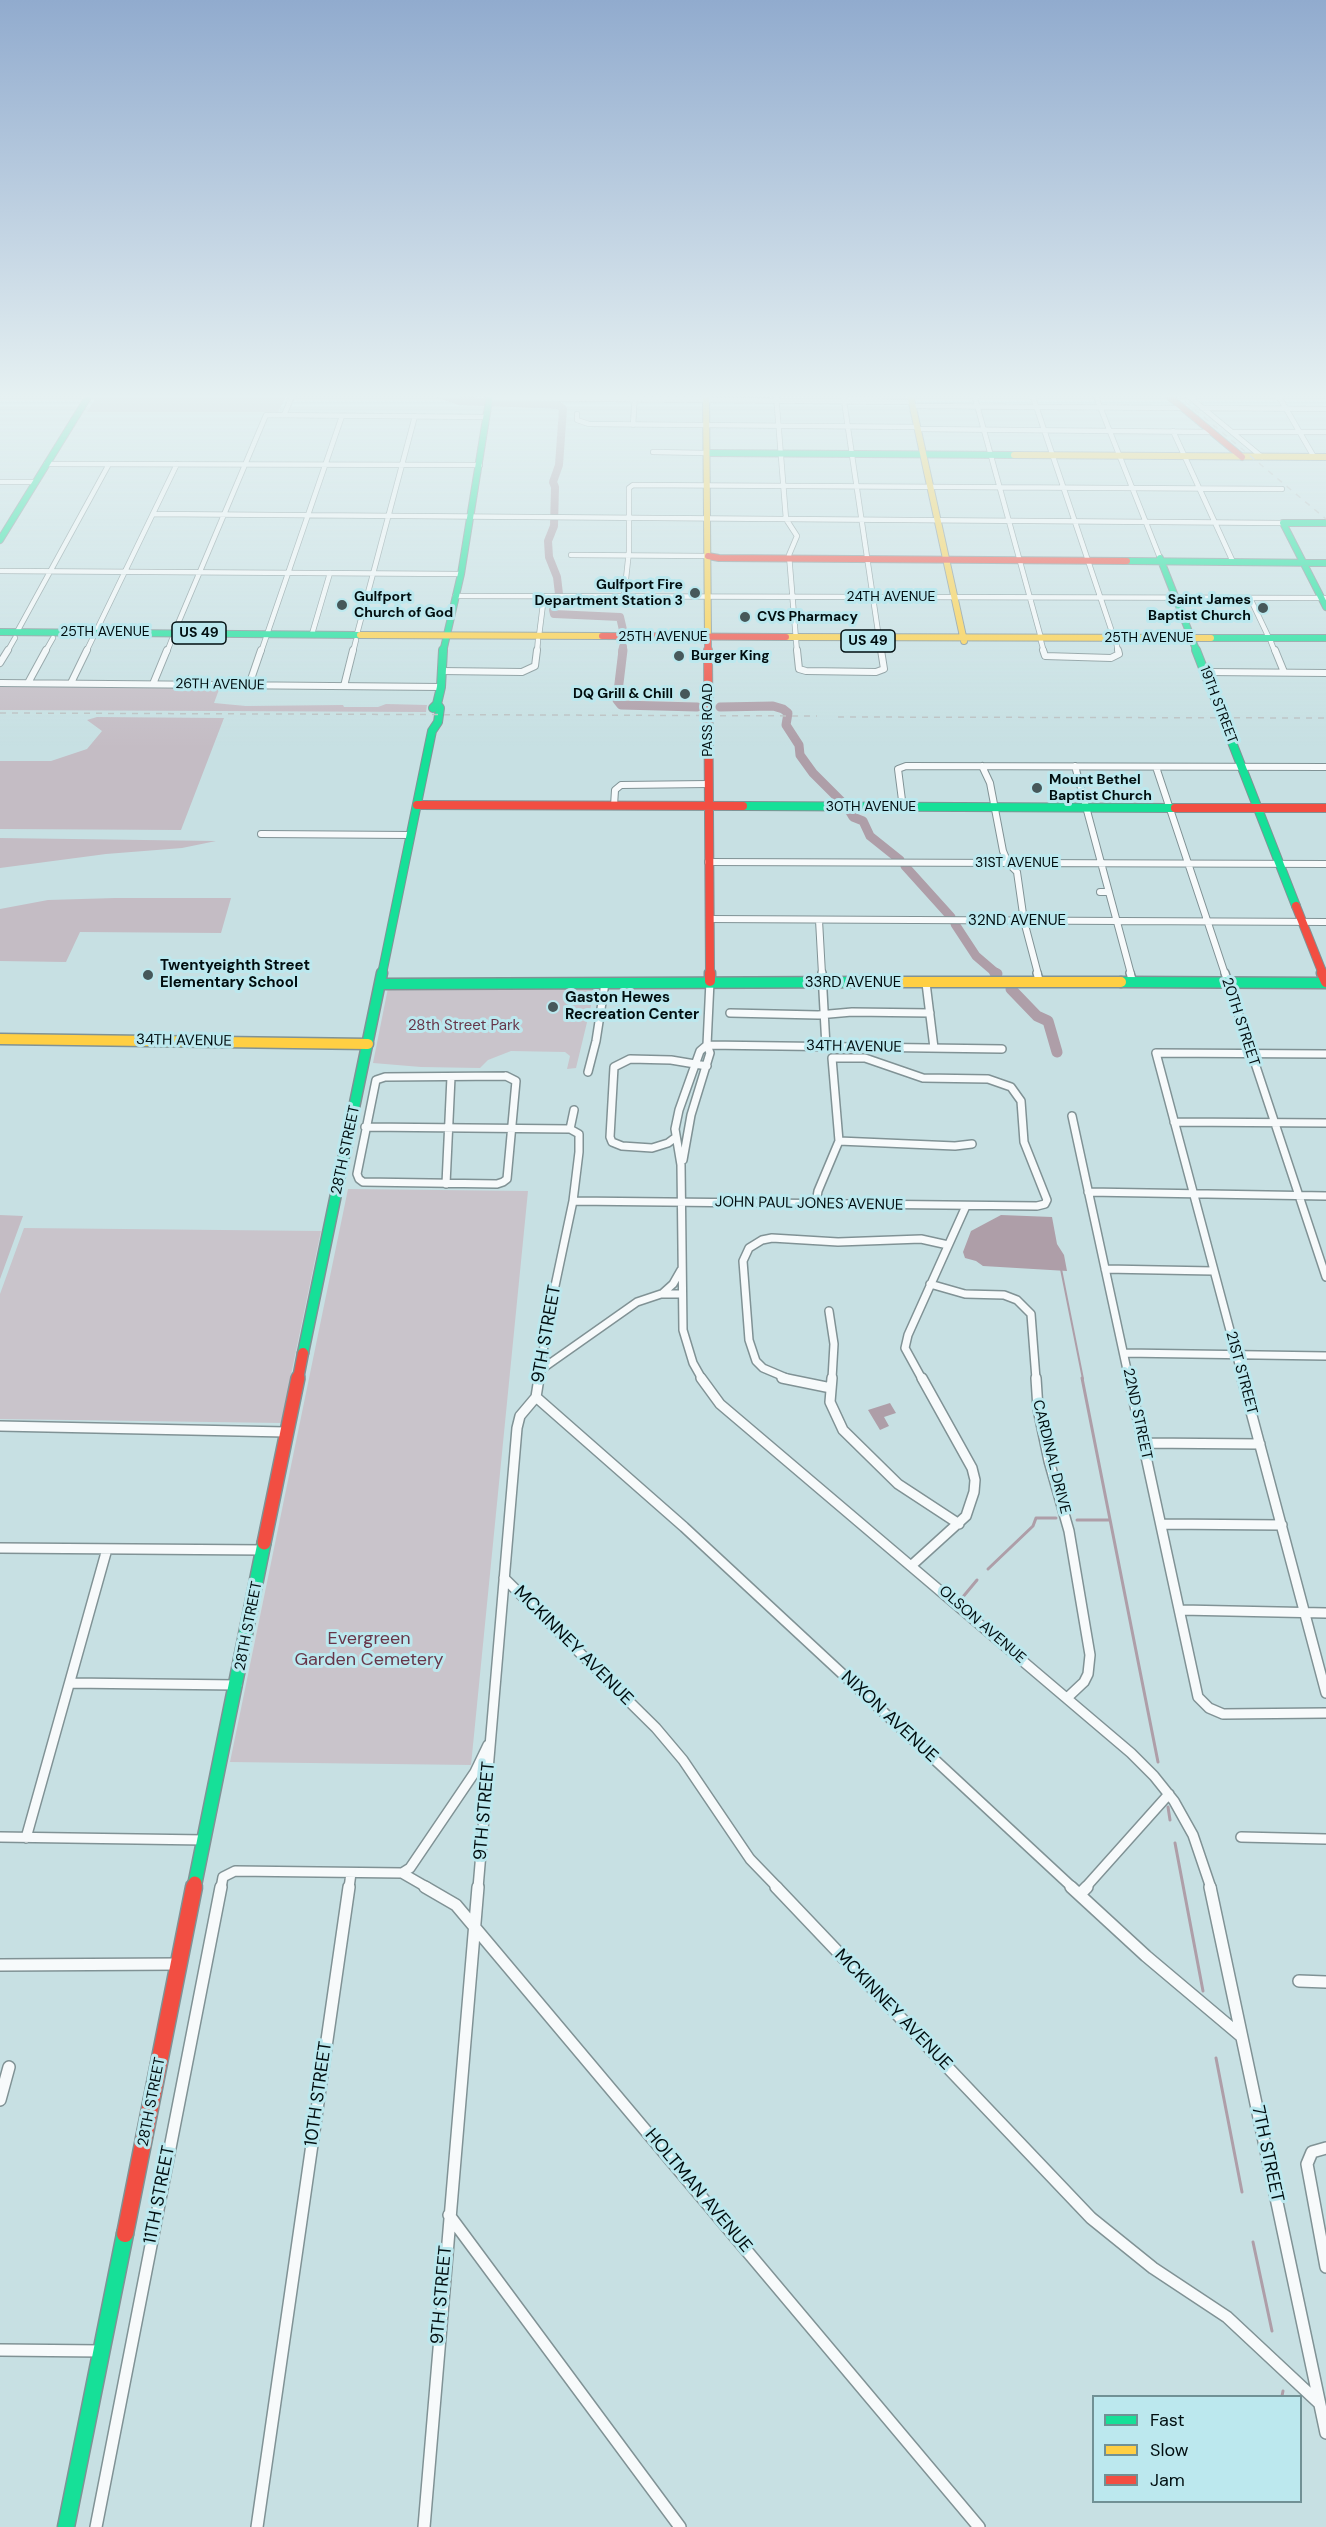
<!DOCTYPE html>
<html>
<head>
<meta charset="utf-8">
<style>
  body { margin:0 }
  #map { position:relative; width:1326px; height:2527px; overflow:hidden; background:#c7e0e3; font-family:"DM Sans",sans-serif }
  canvas { display:block }
  .legend { position:absolute; left:1092px; top:2395px; width:210px; height:108px; box-sizing:border-box; background:#bce8ee; border:2px solid #719195; margin:0; padding:8px 10px; list-style:none; font-size:18px; color:#010e10 }
  .legend li { display:flex; align-items:center; gap:12px; height:30px }
  .legend b { width:30px; border:2px solid #719195 }
</style>
</head>
<body>
<div id="map">
<canvas width="1326" height="2527"></canvas>
<ul class="legend">
<li><b style="height:8px;background:#16e098"></b>Fast</li>
<li><b style="height:8px;background:#ffcf43"></b>Slow</li>
<li><b style="height:8px;background:#f24e42"></b>Jam</li>
</ul>
</div>
<script>
const ctx = document.querySelector('canvas').getContext('2d');
ctx.lineJoin = 'round';
function fillPath(path, color) {
  ctx.fillStyle = color;
  ctx.fill(path, 'evenodd');
}
function poly(rows) {
  const path = new Path2D();
  for (const r of rows) {
    path.moveTo(r[0], r[1]);
    for (let i = 2; i < r.length; i += 2) path.lineTo(r[i], r[i + 1]);
  }
  return path;
}
function stroke(path, color, width, dash) {
  ctx.strokeStyle = color;
  ctx.lineWidth = width;
  ctx.lineCap = dash ? 'butt' : 'round';
  ctx.setLineDash(dash || []);
  ctx.stroke(path);
}
function label(font, color, halo, rows, align = 'center') {
  ctx.font = font + ' "DM Sans",sans-serif';
  ctx.lineWidth = 6;
  ctx.setLineDash([]);
  ctx.textBaseline = 'middle';
  ctx.strokeStyle = halo;
  ctx.fillStyle = color;
  for (const [text, x, y, turn = 0] of rows) {
    ctx.save();
    ctx.translate(x, y);
    ctx.rotate((+turn || 0) * Math.PI / 180);
    ctx.textAlign = isNaN(turn) ? turn : align;
    if (halo) ctx.strokeText(text, 0, 0);
    ctx.fillText(text, 0, 0);
    ctx.restore();
  }
}
fillPath(poly([
  [590,985,595,989,576,1068,567,1069,570,1056,565,1052,511,1051,488,1060,480,1068,421,1067,373,1063,388,988],
  [348,1189,528,1191,471,1765,230,1762],
  [24,1228,321,1231,281,1423,0,1419,0,1294]
]), '#c9c4cb');
fillPath(poly([
  [98,394,288,394,278,412,87,412],
  [0,686,220,687,214,703,246,706,343,705,344,707,378,707,386,704,427,705,426,712,0,710],
  [97,717,224,718,181,830,0,829,0,761,51,761,87,749,102,731,87,720],
  [0,838,216,841,182,848,106,854,0,868],
  [115,898,231,898,221,933,80,932,66,962,0,961,0,909,48,900],
  [0,1215,23,1216,0,1279]
]), '#c4bcc4');
fillPath(poly([
  [1001,1215,1052,1217,1057,1244,1064,1255,1067,1271,983,1266,976,1261,965,1258,963,1252,971,1231],
  [890,1403,896,1413,884,1417,889,1426,880,1430,868,1410]
]), '#ae9ea8');
stroke(poly([
  [1061,1269,1083,1379]
]), '#ae9ea8', 2);
stroke(poly([
  [1082,1378,1158,1762],
  [1077,1520,1109,1520],
  [988,1569,1033,1526,1036,1518,1056,1518],
  [962,1598,977,1580],
  [1168,1807,1170,1820],
  [1175,1843,1203,1991],
  [1216,2058,1242,2192],
  [1253,2242,1272,2331],
  [1282,2396,1283,2391]
]), '#ae9ea8', 3);
stroke(poly([
  [439,394,459,401,558,405,563,409,559,465,553,482,555,487,554,526,548,541,549,557,557,577,559,594,553,610,554,614,620,617,623,630],
  [622,652,623,647]
]), '#ae9ea8', 8);
stroke(poly([
  [623,650,617,700,621,705,697,707],
  [720,707,773,706,783,709,788,713,786,725,799,745,800,755,813,773,843,803],
  [850,812,853,817,863,821,870,836,900,860],
  [905,866,951,917],
  [955,924,976,956,997,974]
]), '#ae9ea8', 9);
stroke(poly([
  [995,973,997,974],
  [1011,989,1037,1016,1048,1021,1057,1052]
]), '#ae9ea8', 11);
const streetFar4 = poly([
  [776,394,786,519,797,536,789,555,797,652],
  [843,394,881,652],
  [974,394,1041,638],
  [1032,394,1114,638],
  [1095,394,1160,558],
  [1186,394,1262,457],
  [1273,394,1281,400,1314,457],
  [490,398,912,402],
  [913,406,1183,408],
  [1202,408,1326,409],
  [577,414,577,420,589,424,918,427],
  [284,415,293,394],
  [633,425,635,394],
  [918,429,1211,432],
  [1173,431,1233,562],
  [1232,432,1326,432],
  [653,452,707,453],
  [46,464,480,465],
  [0,482,35,482],
  [153,514,1283,523],
  [571,555,708,556],
  [0,571,461,574],
  [455,596,1326,598],
  [624,597,629,551,629,488,633,485,1282,489],
  [1250,598,1269,638],
  [17,632,109,464],
  [174,633,266,415,487,417],
  [312,634,330,573],
  [357,634,415,416],
  [539,636,544,596],
  [1041,641,1044,652],
  [1116,641,1118,652],
  [1271,642,1275,652],
  [7,652,15,638],
  [45,652,53,638],
  [86,652,177,464],
  [167,652,172,639],
  [261,652,342,416],
  [353,652,356,640],
  [537,652,538,640]
]);
const streetFar3 = poly([
  [797,650,799,669,806,671,876,672,884,669,881,650],
  [1043,650,1045,656,1111,658,1119,654,1118,650],
  [1275,650,1284,672],
  [0,663,8,650],
  [441,671,522,672,535,666,537,650],
  [1206,672,1326,673],
  [0,683,441,687],
  [28,683,46,650],
  [71,683,87,650],
  [153,684,167,650],
  [249,685,261,650],
  [344,686,353,650],
  [982,766,990,783,1003,851,1008,863,1017,872,1024,921,1038,974],
  [1075,766,1131,974],
  [1156,767,1225,974],
  [614,806,615,790,621,785,708,784],
  [903,808,898,769,906,766,1326,767],
  [261,834,411,835],
  [708,862,1326,864],
  [1100,892,1109,892],
  [709,919,1326,922],
  [819,920,822,974]
]);
const streetFar2 = poly([
  [822,973,826,1047],
  [1037,973,1040,983],
  [1130,973,1133,982],
  [1225,973,1326,1277],
  [926,983,934,1048],
  [730,1013,818,1015,852,1012,930,1013],
  [707,1045,1002,1049],
  [588,1072,596,1041,605,983],
  [506,1076,516,1081,507,1179,503,1182,497,1184,363,1182,359,1179,357,1174,376,1080,385,1077,506,1076],
  [1072,1116,1129,1379],
  [1174,1122,1326,1123],
  [365,1127,570,1129],
  [676,1137,668,1143,652,1148,622,1146,612,1142,610,1137,614,1067,630,1059,671,1060,707,1066],
  [839,1141,955,1146,972,1144],
  [683,1160,691,1115,710,1053,707,1045,710,981],
  [446,1184,451,1077],
  [1088,1192,1326,1196],
  [573,1201,1037,1206,1045,1204,1047,1200,1024,1142,1021,1101,1011,1087,988,1079,923,1078,865,1058,832,1058,839,1141,818,1191,816,1203],
  [1105,1269,1213,1271],
  [930,1284,965,1294,1004,1295,1017,1300,1031,1314,1036,1379],
  [663,1293,673,1284,681,1270],
  [829,1311,834,1344,832,1379],
  [1124,1353,1326,1356],
  [539,1371,637,1302,661,1294,682,1294],
  [539,1379,548,1319,573,1201,579,1152,579,1134,570,1129,574,1110],
  [702,1379,693,1363,683,1330,681,1165,675,1129,679,1110,700,1051,707,1045],
  [789,1379,763,1368,756,1361,749,1340,743,1261,749,1248,762,1240,772,1238,838,1242,921,1239,948,1245],
  [922,1379,905,1348,908,1335,966,1206],
  [1243,1379,1156,1053,1326,1054]
]);
const streetFar1 = poly([
  [701,1378,720,1404,1131,1753,1154,1776,1174,1801,1193,1835,1211,1888],
  [782,1378,831,1388],
  [832,1378,830,1402,843,1430,898,1484,959,1524],
  [1036,1378,1038,1409,1049,1461,1069,1531,1090,1655,1088,1674,1084,1682,1067,1698],
  [1129,1378,1198,1697,1209,1708,1223,1714,1326,1713],
  [1242,1378,1326,1693],
  [536,1397,684,1527,1073,1888],
  [0,1426,286,1432],
  [1143,1443,1260,1444],
  [1162,1524,1282,1525],
  [0,1548,264,1550],
  [912,1565,966,1516,974,1492,975,1480,972,1468,922,1378],
  [504,1578,656,1728,683,1760,750,1859,778,1888],
  [1181,1610,1326,1613],
  [70,1683,237,1685],
  [0,1837,205,1840],
  [1241,1837,1326,1839],
  [26,1838,107,1549],
  [402,1873,428,1888],
  [221,1888,223,1877,235,1871,402,1873,410,1868,475,1772,488,1745],
  [349,1888,351,1873],
  [478,1888,517,1428,520,1416,536,1397,539,1378],
  [1085,1888,1169,1794]
]);
const street = poly([
  [425,1887,456,1905,979,2527],
  [776,1887,1091,2218,1153,2268,1227,2317,1319,2403],
  [1071,1887,1146,1956,1241,2036],
  [1210,1887,1326,2433],
  [1080,1894,1087,1887],
  [0,1965,180,1964],
  [1299,1981,1326,1982],
  [0,2100,9,2067],
  [1326,2148,1312,2152,1307,2164,1326,2267],
  [449,2215,680,2527],
  [0,2350,102,2351],
  [96,2527,221,1887],
  [257,2527,349,1887],
  [424,2527,478,1887]
]);
const fastFar4 = poly([
  [707,453,1014,455],
  [1326,523,1283,523,1326,607],
  [0,540,90,394],
  [1160,558,1197,652],
  [1127,561,1326,563],
  [0,632,360,635],
  [1211,638,1326,638],
  [443,652,461,574,490,394]
]);
const fastFar3 = poly([
  [1196,650,1296,906],
  [433,708,437,704,441,687,443,650],
  [743,806,1175,808],
  [382,974,432,731,438,722,440,708,437,704]
]);
const fastFar2 = poly([
  [1121,982,1326,983],
  [381,984,875,982],
  [303,1353,382,973]
]);
const fastFar1 = poly([
  [195,1883,264,1543]
]);
const fast = poly([
  [66,2527,125,2234]
]);
const slowFar1 = poly([
  [706,394,708,640],
  [910,394,964,641],
  [1014,455,1326,457],
  [360,635,602,636],
  [786,637,1211,638]
]);
const slow = poly([
  [875,982,1121,982],
  [0,1039,368,1044]
]);
const jamFar4 = poly([
  [1166,394,1242,457],
  [708,556,719,558,1127,561],
  [602,636,786,637],
  [708,640,708,652]
]);
const jamFar3 = poly([
  [708,650,710,974],
  [417,805,743,806],
  [1175,808,1326,808],
  [1296,906,1323,974]
]);
const jamFar2 = poly([
  [710,973,710,981],
  [1322,973,1326,982],
  [298,1379,303,1353]
]);
const jamFar1 = poly([
  [264,1543,298,1378],
  [194,1888,195,1883]
]);
const jam = poly([
  [125,2234,194,1887]
]);
stroke(streetFar4, '#809295', 6);
stroke(streetFar3, '#809295', 8);
stroke(streetFar2, '#809295', 10);
stroke(streetFar1, '#809295', 12);
stroke(street, '#809295', 14);
stroke(fastFar4, '#809295', 8);
stroke(fastFar3, '#809295', 10);
stroke(fastFar2, '#809295', 13);
stroke(fastFar1, '#809295', 16);
stroke(fast, '#809295', 19);
stroke(slowFar1, '#809295', 8);
stroke(slow, '#809295', 13);
stroke(jamFar4, '#809295', 8);
stroke(jamFar3, '#809295', 10);
stroke(jamFar2, '#809295', 13);
stroke(jamFar1, '#809295', 16);
stroke(jam, '#809295', 19);
stroke(streetFar4, '#f7fafb', 4.5);
stroke(streetFar3, '#f7fafb', 6);
stroke(streetFar2, '#f7fafb', 7);
stroke(streetFar1, '#f7fafb', 9);
stroke(street, '#f7fafb', 11);
stroke(fastFar4, '#16e098', 6);
stroke(fastFar3, '#16e098', 8);
stroke(fastFar2, '#16e098', 10);
stroke(fastFar1, '#16e098', 13);
stroke(fast, '#16e098', 16);
stroke(slowFar1, '#ffcf43', 6);
stroke(slow, '#ffcf43', 10);
stroke(jamFar4, '#f24e42', 6);
stroke(jamFar3, '#f24e42', 8);
stroke(jamFar2, '#f24e42', 10);
stroke(jamFar1, '#f24e42', 13);
stroke(jam, '#f24e42', 16);
stroke(poly([
  [1176,394,1326,519],
  [0,713,817,716],
  [838,717,1326,718]
]), '#bbc1c2', 1.5, [6, 6]);
const sky = ctx.createLinearGradient(0, 0, 0, 748);
sky.addColorStop(0, '#91abce');
sky.addColorStop(0.53, '#e6f1f2');
sky.addColorStop(1, '#e6f1f200');
ctx.fillStyle = sky;
ctx.fillRect(0, 0, 1326, 748);
for (const [x, y, r, color] of [
  [695,593,6,"#46585a"],
  [342,605,6,"#46585a"],
  [1263,608,6,"#46585a"],
  [745,617,6,"#46585a"],
  [679,656,6,"#46585a"],
  [685,694,6,"#46585a"],
  [1037,788,6,"#46585a"],
  [148,975,6,"#46585a"],
  [553,1007,6,"#46585a"]
]) {
  const dot = new Path2D();
  dot.arc(x, y, r, 0, 2 * Math.PI);
  ctx.fillStyle = color;
  ctx.fill(dot);
  stroke(dot, '#bce8ee', 2);
}
label('bold 14px', '#010e10', '#bce8ee', [
  ["Gulfport Fire",683,585,"right"],
  ["Department Station 3",683,601,"right"],
  ["Gulfport",354,597],
  ["Church of God",354,613],
  ["Saint James",1251,600,"right"],
  ["Baptist Church",1251,616,"right"],
  ["CVS Pharmacy",757,617],
  ["Burger King",691,656],
  ["DQ Grill & Chill",673,694,"right"],
  ["Mount Bethel",1049,780],
  ["Baptist Church",1049,796]
], 'left');
label('14px', '#010e10', '#bce8ee', [
  ["24TH AVENUE",891,597],
  ["25TH AVENUE",105,632],
  ["25TH AVENUE",663,637],
  ["25TH AVENUE",1149,638],
  ["26TH AVENUE",220,685,1],
  ["19TH STREET",1218,705,69],
  ["PASS ROAD",708,720,-90],
  ["30TH AVENUE",871,807],
  ["31ST AVENUE",1017,863]
]);
for (const [x, y, w] of [
  [199,633,54],
  [868,641,54]
]) {
  const box = new Path2D();
  box.roundRect(x - w / 2, y - 11, w, 22, 4.5);
  ctx.fillStyle = '#bce8ee';
  ctx.fill(box);
  stroke(box, '#010e10', 1.5);
}
label('bold 14px', '#010e10', null, [
  ["US 49",199,633],
  ["US 49",868,641]
]);
label('15px', '#010e10', '#bce8ee', [
  ["32ND AVENUE",1017,921],
  ["33RD AVENUE",853,983],
  ["20TH STREET",1240,1022,72],
  ["34TH AVENUE",184,1041,1],
  ["34TH AVENUE",854,1047,1],
  ["28TH STREET",346,1150,-78],
  ["JOHN PAUL JONES AVENUE",809,1204,1],
  ["21ST STREET",1241,1373,75],
  ["22ND STREET",1137,1414,78],
  ["CARDINAL DRIVE",1051,1457,76],
  ["OLSON AVENUE",982,1625,41],
  ["28TH STREET",249,1626,-79],
  ["28TH STREET",152,2102,-79]
]);
label('bold 15px', '#010e10', '#bce8ee', [
  ["Twentyeighth Street",160,966],
  ["Elementary School",160,983],
  ["Gaston Hewes",565,998],
  ["Recreation Center",565,1015]
], 'left');
label('15px', '#673649', '#bce8ee', [
  ["28th Street Park",464,1026]
]);
label('18px', '#010e10', '#bce8ee', [
  ["9TH STREET",547,1334,-80],
  ["MCKINNEY AVENUE",573,1646,45],
  ["NIXON AVENUE",889,1717,43],
  ["9TH STREET",485,1811,-85],
  ["MCKINNEY AVENUE",893,2010,46],
  ["10TH STREET",319,2094,-82],
  ["7TH STREET",1267,2154,78],
  ["HOLTMAN AVENUE",698,2191,50],
  ["11TH STREET",160,2195,-79],
  ["9TH STREET",442,2295,-85]
]);
label('18px', '#673649', '#bce8ee', [
  ["Evergreen",369,1639],
  ["Garden Cemetery",369,1660]
]);
</script>
</body>
</html>
